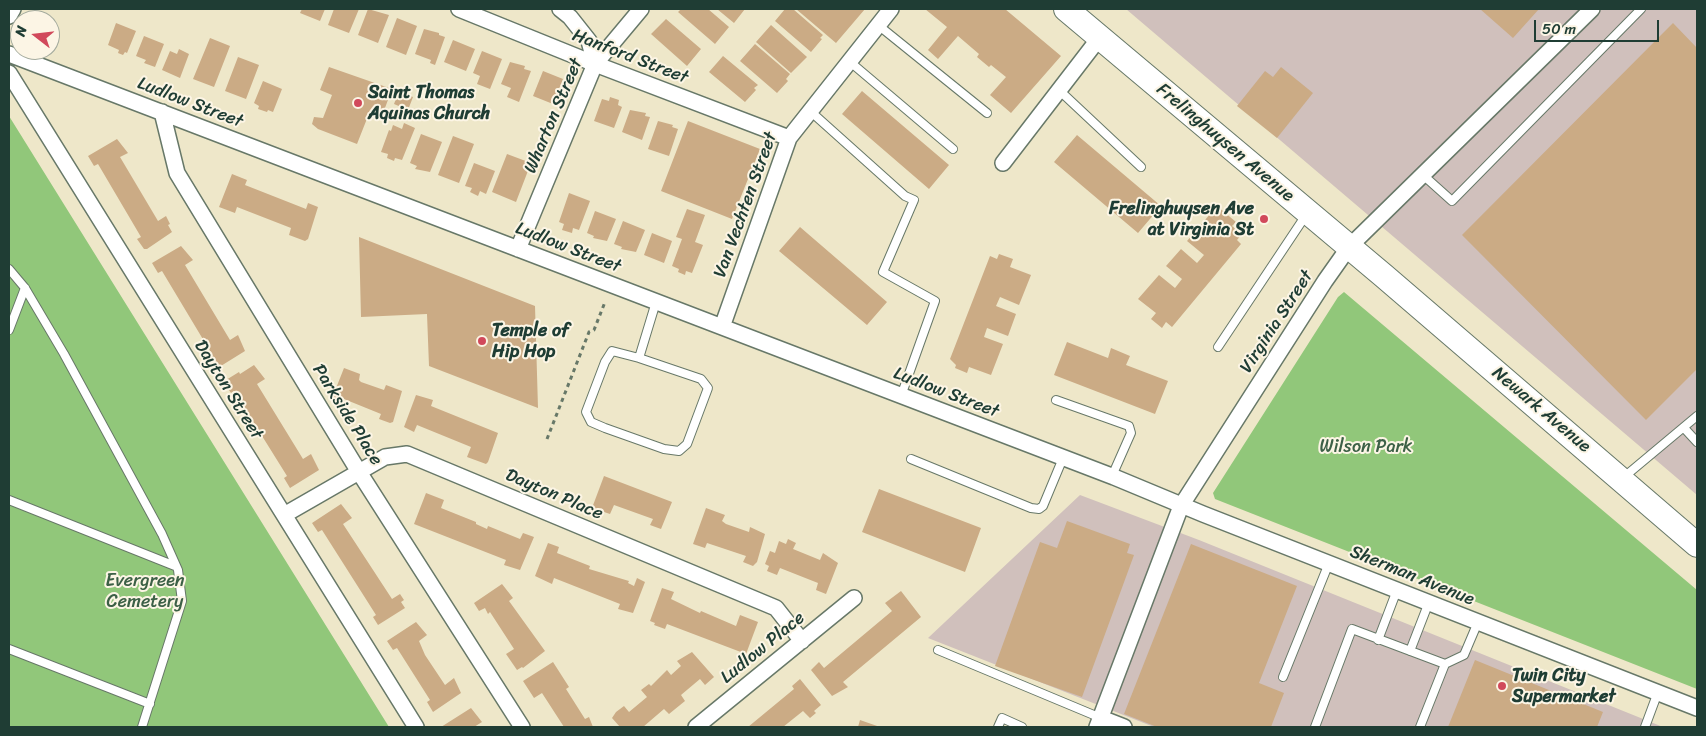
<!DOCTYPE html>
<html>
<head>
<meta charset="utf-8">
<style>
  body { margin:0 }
  #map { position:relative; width:1706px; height:736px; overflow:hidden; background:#eee7c9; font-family:Sriracha,sans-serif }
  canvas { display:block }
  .frame { position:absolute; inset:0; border:10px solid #1f3d34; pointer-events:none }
  .north { position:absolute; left:10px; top:10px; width:50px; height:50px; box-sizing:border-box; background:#fcf5e5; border:1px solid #a4ab9e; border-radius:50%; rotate:286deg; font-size:14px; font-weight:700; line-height:20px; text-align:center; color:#1f3d34 }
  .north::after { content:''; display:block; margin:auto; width:18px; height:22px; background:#d1495b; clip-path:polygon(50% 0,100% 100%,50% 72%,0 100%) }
  .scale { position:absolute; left:1534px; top:20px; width:125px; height:22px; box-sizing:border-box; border:2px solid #1f3d34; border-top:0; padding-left:6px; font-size:15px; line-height:18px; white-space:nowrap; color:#1f3d34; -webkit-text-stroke:4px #fcf5e5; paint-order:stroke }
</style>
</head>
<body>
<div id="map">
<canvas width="1706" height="736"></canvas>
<div class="frame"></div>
<div class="north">N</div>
<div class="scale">50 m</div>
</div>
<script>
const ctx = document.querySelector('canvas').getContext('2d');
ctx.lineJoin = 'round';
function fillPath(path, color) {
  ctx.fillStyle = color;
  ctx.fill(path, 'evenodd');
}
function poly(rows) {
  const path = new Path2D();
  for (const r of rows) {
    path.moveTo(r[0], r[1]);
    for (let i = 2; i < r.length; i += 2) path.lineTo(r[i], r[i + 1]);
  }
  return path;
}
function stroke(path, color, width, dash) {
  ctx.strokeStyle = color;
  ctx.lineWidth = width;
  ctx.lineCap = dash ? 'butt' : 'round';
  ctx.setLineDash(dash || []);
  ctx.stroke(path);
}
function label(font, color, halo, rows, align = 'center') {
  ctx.font = font + ' Sriracha,sans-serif';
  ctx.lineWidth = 4;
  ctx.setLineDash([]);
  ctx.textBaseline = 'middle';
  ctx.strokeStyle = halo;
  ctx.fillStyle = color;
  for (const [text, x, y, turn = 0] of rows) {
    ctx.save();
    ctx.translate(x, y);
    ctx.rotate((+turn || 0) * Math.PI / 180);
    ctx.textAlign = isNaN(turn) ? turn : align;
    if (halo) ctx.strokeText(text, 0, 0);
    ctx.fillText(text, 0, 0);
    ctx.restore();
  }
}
fillPath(poly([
  [1126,9,1697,9,1697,495],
  [1080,495,1199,540,1663,727,1154,727,928,638]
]), '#d0c0bc');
fillPath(poly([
  [9,116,389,727,9,727],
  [1344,292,1697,590,1697,689,1215,499,1213,493,1338,297]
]), '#91c77a');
fillPath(poly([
  [302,9,325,9,320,21,300,13],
  [334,9,359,9,349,33,328,25],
  [368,9,389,15,378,43,358,35],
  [681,9,708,9,729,27,715,44,678,12],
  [717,9,745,9,734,23],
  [785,9,793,9,823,35,820,38,822,39,811,52,775,21],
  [796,9,865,9,836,43],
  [925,9,1005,9,1061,56,1011,113,990,95,1006,77,991,65,989,67,977,57,979,54,958,36,938,59,928,50,947,27],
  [1480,9,1539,9,1513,38],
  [397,18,417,26,406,55,386,47],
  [666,19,701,49,687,66,651,34],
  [116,23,136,31,127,53,125,52,123,55,118,53,119,50,108,45],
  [1673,23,1697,48,1697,369,1646,420,1462,235],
  [771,25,807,57,791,73,756,42],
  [424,29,439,33,439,35,445,37,435,65,430,63,431,60,415,54],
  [144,36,164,44,155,67,144,63,146,60,136,56],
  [210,38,230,46,214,87,193,79],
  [453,40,475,49,466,71,444,62],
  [755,44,790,74,786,79,788,81,777,93,740,61],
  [179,49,189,54,180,78,162,70,170,51,177,54],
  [482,51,502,59,490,89,477,84,480,76,473,73],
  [723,56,758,85,754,88,756,90,745,102,709,72],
  [238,57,259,65,246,99,225,91],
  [510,62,525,66,524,69,531,71,519,102,507,97,511,88,501,84],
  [329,67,392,89,382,116,370,111,357,144,318,129,312,124,314,117,323,118,332,95,320,90],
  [1281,67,1313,93,1277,138,1237,106,1265,71,1273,77],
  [543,71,563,79,553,104,533,96],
  [263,81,282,89,273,112,268,110,267,112,258,109,259,106,254,103],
  [399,91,413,97,408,110,394,104],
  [862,91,949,165,929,189,842,114],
  [610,97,619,100,618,105,622,107,614,128,594,121,602,99,609,101],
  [630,110,646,113,645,116,650,117,642,140,622,132],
  [658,121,673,125,672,127,678,129,669,156,648,149],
  [688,121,760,149,732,219,661,191],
  [404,123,415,128,402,160,395,158,394,161,387,158,388,154,381,152,389,130,391,131,393,125,402,129],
  [421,134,442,142,430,172,415,169,417,166,410,163],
  [1077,135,1161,206,1138,233,1054,162],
  [453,136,474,144,459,183,438,175],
  [117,139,128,153,120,157,158,221,166,216,170,224,168,225,172,232,147,249,144,249,137,239,141,237,98,164,94,166,88,156],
  [507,154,531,163,516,202,492,192],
  [474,163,495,171,486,194,480,191,478,196,470,192,472,188,465,186],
  [232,174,247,180,245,185,306,209,308,203,318,207,308,239,305,241,289,235,291,228,237,207,235,213,219,207],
  [569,193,590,201,579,230,573,228,572,233,562,230,564,224,559,222],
  [1217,206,1236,222,1232,226,1242,234,1237,240,1241,244,1172,327,1166,322,1162,328,1151,319,1156,313,1138,299,1159,275,1175,288,1182,279,1166,266,1181,249,1197,263,1204,255,1187,241],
  [687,209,705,215,695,242,703,245,692,273,686,271,685,275,678,272,679,269,672,266,682,239,676,237],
  [595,211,616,219,607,241,593,238,594,236,587,233],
  [623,221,645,230,636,252,621,249,622,247,614,244],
  [800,227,887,302,867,325,779,251],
  [652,233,672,241,664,263,644,255],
  [359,237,535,306,538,408,429,366,427,314,361,317],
  [181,246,193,260,185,265,230,340,238,335,245,351,216,369,209,358,213,356,162,271,158,273,152,263],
  [999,254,1013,259,1010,267,1031,275,1019,305,1000,297,996,306,1016,314,1008,336,987,328,984,337,1003,344,991,375,969,367,967,373,955,368,956,365,950,359,990,256,997,259],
  [1067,342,1108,358,1111,348,1130,356,1126,365,1168,381,1155,414,1054,375],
  [254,365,265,379,257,384,303,459,311,454,319,470,290,488,284,478,287,476,234,391,231,393,225,384,227,382,226,380,239,372,240,374],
  [344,368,360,374,359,380,361,382,384,390,386,385,402,391,393,422,390,423,379,419,381,414,344,399,342,405,331,401],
  [416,395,433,400,431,406,498,433,488,462,486,464,467,457,471,447,417,425,414,432,404,427],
  [604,476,672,502,661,529,650,525,653,519,614,505,610,514,592,508],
  [879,489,981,528,965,572,862,532],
  [426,493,444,500,441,508,476,522,476,524,487,529,488,526,520,539,523,533,534,537,520,570,504,565,506,560,414,524],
  [341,504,352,518,343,524,392,599,400,594,404,600,401,602,405,608,378,625,373,617,376,615,322,530,318,532,312,523],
  [706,508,725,515,722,521,726,524,749,532,750,527,765,534,757,562,753,566,743,562,746,556,707,543,705,548,693,544],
  [1067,521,1130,544,1127,553,1134,555,1082,697,995,666,1040,542,1057,548],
  [788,539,796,543,793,549,820,560,823,553,838,563,826,594,816,590,818,583,780,568,777,575,767,571,769,566,765,564,770,551,775,553,779,541,786,544],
  [548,543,559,547,557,553,590,566,589,569,629,581,628,583,634,586,637,578,645,582,633,613,618,609,620,604,554,578,552,584,535,576],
  [1191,544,1297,586,1259,683,1284,693,1271,727,1157,727,1124,714],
  [502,584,513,598,509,601,545,651,523,668,522,667,517,670,506,654,514,649,490,612,488,614,485,608,479,611,474,603],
  [662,588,674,592,671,599,700,613,701,611,736,626,740,615,758,622,746,654,667,624,665,629,654,625,655,623,650,621],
  [901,591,921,617,843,682,848,687,832,696,811,670,819,662,824,668,892,611,885,603],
  [416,622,427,635,419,641,425,655,445,685,454,678,461,693,433,712,427,702,430,700,397,648,393,650,387,641],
  [692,652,714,677,705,685,700,679,681,695,685,701,669,714,664,709,643,727,620,727,612,718,616,712,624,706,629,712,647,697,641,690,649,684,651,686,667,670,671,675,681,666,677,661],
  [1475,660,1603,712,1597,727,1448,727],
  [553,662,569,687,566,689,585,719,589,717,593,727,564,727,542,693,534,698,523,681],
  [800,679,821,705,814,711,816,713,810,718,803,711,783,727,748,727,794,689,792,686],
  [471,708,482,722,474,727,441,727],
  [860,720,880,727,858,727]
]), '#cbab85');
const service = poly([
  [878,25,987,113],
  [849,61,953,149],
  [1060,91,1141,167],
  [809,110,905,196,914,200,883,272,935,301,901,396],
  [1423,175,1452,201,1641,9],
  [9,269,25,288,64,354,162,534,178,570,182,601,142,727],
  [9,330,25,288],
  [1218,347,1306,215],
  [639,358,612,351,605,362,586,412,591,422,605,428,664,449,679,451,687,444,708,388,701,379,639,358,656,302],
  [1056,400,1129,426,1131,433,1112,476],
  [1685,429,1697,442],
  [911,459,1031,508,1039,509,1043,506,1063,458],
  [1624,477,1697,416],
  [9,500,175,566],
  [1378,640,1397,590],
  [9,649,150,704],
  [938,650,1101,718],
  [1410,651,1429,602],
  [1283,677,1329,563],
  [998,727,1002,718,1022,727],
  [1315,727,1352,629,1445,664],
  [1420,727,1445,664,1464,655,1478,622],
  [1645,727,1658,692]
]);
const minor = poly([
  [459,9,595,64,789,138],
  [560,9,570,17,589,41,595,64],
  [9,16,13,9],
  [9,54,1114,477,1203,514,1697,708],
  [9,73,416,727],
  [162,112,177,173,359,472,522,727],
  [1003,163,1100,37],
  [518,249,595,64,641,9],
  [722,327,789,138,891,9],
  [284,515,385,457,407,454,776,608,802,641],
  [1101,718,1124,727],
  [696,727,854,598],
  [1097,727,1181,506,1325,281,1349,247,1592,9]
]);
const primary = poly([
  [1066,9,1384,276,1697,545]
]);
stroke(service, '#677868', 10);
stroke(minor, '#677868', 18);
stroke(primary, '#677868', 26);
stroke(poly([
  [547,439,589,332,594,330,605,302]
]), '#677868', 3, [4, 4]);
stroke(service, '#fff', 8);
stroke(minor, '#fff', 15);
stroke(primary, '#fff', 24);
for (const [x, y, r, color] of [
  [358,103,5,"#d1495b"],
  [1264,219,5,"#d1495b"],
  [482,341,5,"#d1495b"],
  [1502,686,5,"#d1495b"]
]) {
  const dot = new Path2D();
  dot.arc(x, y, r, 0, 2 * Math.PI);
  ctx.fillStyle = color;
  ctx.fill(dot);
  stroke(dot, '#fcf5e5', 2);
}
label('18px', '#1f3d34', '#fcf5e5', [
  ["Hanford Street",630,57,21],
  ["Ludlow Street",190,103,21],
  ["Wharton Street",554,116,-67],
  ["Frelinghuysen Avenue",1225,143,40],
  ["Van Vechten Street",746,205,-70],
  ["Ludlow Street",568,248,21],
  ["Virginia Street",1277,322,-57],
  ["Dayton Street",228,390,58],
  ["Ludlow Street",946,393,21],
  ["Newark Avenue",1541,410,40],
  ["Parkside Place",347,415,58],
  ["Dayton Place",554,495,23],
  ["Sherman Avenue",1412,576,22],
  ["Ludlow Place",763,648,-39]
]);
label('bold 18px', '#1f3d34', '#fcf5e5', [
  ["Saint Thomas",368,93],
  ["Aquinas Church",368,114],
  ["Frelinghuysen Ave",1254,209,"right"],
  ["at Virginia St",1254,230,"right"],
  ["Temple of",492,331],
  ["Hip Hop",492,352],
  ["Twin City",1512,676],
  ["Supermarket",1512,697]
], 'left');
label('18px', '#3c6046', '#fcf5e5', [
  ["Wilson Park",1366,447],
  ["Evergreen",145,581],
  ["Cemetery",145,602]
]);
</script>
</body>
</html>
